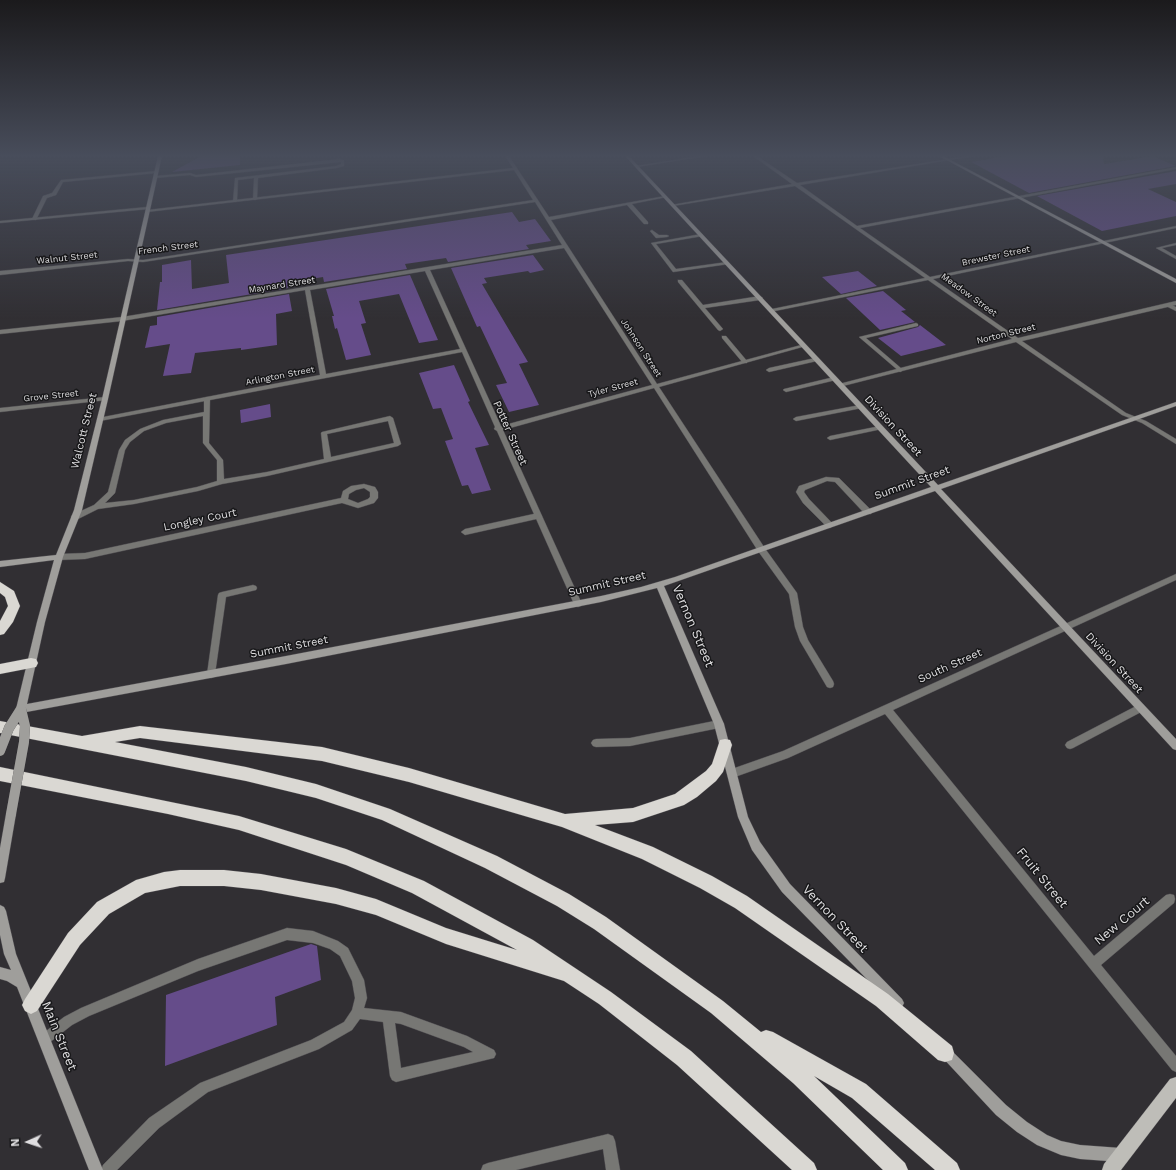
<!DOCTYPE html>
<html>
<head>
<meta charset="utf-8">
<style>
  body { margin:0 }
  #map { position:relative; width:1176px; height:1170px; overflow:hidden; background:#312f33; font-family:"Work Sans",sans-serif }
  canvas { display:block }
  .north { position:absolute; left:8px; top:1122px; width:40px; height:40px; -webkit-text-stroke:3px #18181a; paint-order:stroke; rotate:267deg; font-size:11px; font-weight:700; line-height:16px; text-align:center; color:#dfdee0 }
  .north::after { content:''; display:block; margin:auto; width:14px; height:18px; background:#dfdee0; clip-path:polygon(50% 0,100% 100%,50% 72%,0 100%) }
</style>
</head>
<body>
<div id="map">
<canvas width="1176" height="1170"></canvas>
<div class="north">N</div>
</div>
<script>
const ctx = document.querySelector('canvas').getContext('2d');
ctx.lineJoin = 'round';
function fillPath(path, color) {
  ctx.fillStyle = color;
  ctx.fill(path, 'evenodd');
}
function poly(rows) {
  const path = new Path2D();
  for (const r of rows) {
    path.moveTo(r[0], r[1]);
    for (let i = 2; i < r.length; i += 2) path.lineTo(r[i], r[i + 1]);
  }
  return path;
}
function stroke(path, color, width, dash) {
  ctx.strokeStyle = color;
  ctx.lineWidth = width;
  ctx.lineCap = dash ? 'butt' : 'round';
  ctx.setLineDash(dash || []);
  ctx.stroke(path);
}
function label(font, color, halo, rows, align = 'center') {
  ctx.font = font + ' "Work Sans",sans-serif';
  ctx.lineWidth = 3;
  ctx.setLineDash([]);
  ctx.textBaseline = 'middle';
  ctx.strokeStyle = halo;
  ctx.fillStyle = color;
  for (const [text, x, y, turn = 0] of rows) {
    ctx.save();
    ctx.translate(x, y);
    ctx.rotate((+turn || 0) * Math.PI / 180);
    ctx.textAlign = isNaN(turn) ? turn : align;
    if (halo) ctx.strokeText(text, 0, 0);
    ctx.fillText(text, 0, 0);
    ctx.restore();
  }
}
fillPath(poly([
  [201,156,240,156,240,165,172,172],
  [1006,156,1103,156,1104,164,1153,156,1176,166,1029,193,971,162],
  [1176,171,1176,184,1148,189,1176,202,1176,216,1102,231,1037,196],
  [512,212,519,222,535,219,551,241,526,245,529,249,448,262,446,258,405,264,407,269,324,282,323,277,287,283,288,288,157,310,160,282,162,282,162,265,191,260,192,289,229,283,226,255],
  [533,255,544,270,530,273,528,271,484,278,487,283,482,284,528,362,519,364,539,405,509,412,496,385,507,383,480,326,477,327,451,268],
  [858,271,877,286,841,294,822,277],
  [410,275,438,340,419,343,399,294,359,301,366,323,361,324,371,355,346,360,337,328,335,329,332,316,334,316,326,289],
  [883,291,906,310,901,311,915,322,880,330,846,298],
  [289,294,292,311,276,314,277,345,241,350,241,348,195,353,191,373,163,376,170,344,145,348,150,326,157,325,157,317],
  [920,325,946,345,901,356,878,338,918,327],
  [454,365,470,401,468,402,489,445,475,448,491,490,472,494,468,485,462,486,445,441,453,439,441,408,433,409,419,373],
  [270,404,271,417,241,423,240,410],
  [311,944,317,946,321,980,275,997,277,1025,165,1066,166,995]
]), '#654c8a');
const lane = poly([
  [339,159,344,160,344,166,337,168,258,178,257,199,255,200,253,199,254,178,238,180,237,201,235,202,233,201,235,178,336,166,341,164,341,162,196,177,190,175,155,178,153,177,155,176,190,173,196,175,339,159],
  [156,171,157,173,63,182,56,195,47,198,36,220,32,219,43,196,52,193,61,180,156,171],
  [627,203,631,203,648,222,648,224,644,224,627,205,627,203],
  [652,230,659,235,667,235,669,236,667,237,656,238,650,231,652,230],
  [701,234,703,235,703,236,656,244,676,269,727,262,729,263,729,264,673,272,651,243,701,234],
  [1176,243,1176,245,1162,248,1176,256,1176,259,1156,248,1176,243],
  [678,280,682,280,703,305,760,296,763,298,760,300,705,308,723,329,720,331,718,330,678,282,678,280],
  [1166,304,1170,304,1176,307,1176,311,1166,306,1166,304],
  [916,323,918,324,918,326,866,338,902,369,902,371,900,372,859,337,916,323],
  [722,336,726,336,747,361,747,363,743,363,722,338,722,336],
  [815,358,817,359,817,361,769,372,766,370,769,368,815,358],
  [834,377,837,379,836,380,786,392,783,390,784,389,834,377],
  [207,397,210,399,209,443,223,460,224,479,267,472,324,459,321,433,322,432,390,416,393,418,401,444,398,446,267,476,222,484,198,491,134,504,98,509,78,519,72,519,71,517,72,515,94,505,108,492,119,450,125,440,140,429,163,420,204,412,204,399,207,397],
  [203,416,203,443,217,460,217,481,197,487,134,500,105,503,115,493,125,450,130,442,144,431,166,423,203,416],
  [388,421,394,443,331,457,327,434,388,421],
  [860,405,862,406,862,408,796,421,793,419,796,417,860,405],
  [880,426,883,428,882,429,830,440,827,438,830,436,880,426],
  [826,477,839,478,871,510,872,512,871,514,865,514,835,482,827,481,805,490,804,492,809,499,834,525,830,528,827,527,803,503,796,492,799,486,826,477],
  [538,513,542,516,541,518,465,535,461,532,465,529,538,513],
  [761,546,764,547,797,593,803,627,808,640,833,681,834,684,833,687,830,688,827,687,800,641,795,627,789,594,758,551,757,549,758,547,761,546],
  [253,585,256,586,257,588,256,590,226,597,215,674,214,677,211,678,208,677,207,674,218,595,219,593,222,592,253,585],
  [1140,704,1143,705,1145,708,1143,711,1073,748,1070,749,1067,748,1065,745,1067,742,1140,704],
  [719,720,722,721,724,724,722,727,719,728,630,746,596,747,593,746,591,743,593,740,596,739,630,738,719,720],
  [287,928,313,931,338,941,348,948,364,980,367,998,364,1008,401,1012,467,1036,494,1050,496,1054,494,1058,396,1082,392,1080,390,1076,383,1022,360,1019,352,1030,319,1049,208,1092,159,1128,117,1170,101,1170,103,1165,149,1118,200,1083,311,1040,344,1022,352,1010,355,998,352,981,340,956,330,949,313,943,287,940,198,971,89,1016,72,1025,49,1043,45,1045,41,1043,39,1039,41,1035,64,1017,81,1008,198,959,287,928],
  [395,1023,401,1024,464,1047,473,1052,401,1068,395,1023],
  [608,1134,613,1136,615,1141,620,1170,606,1170,603,1149,516,1170,481,1170,483,1165,488,1163,608,1134]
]);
const street = poly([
  [505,156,509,156,549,217,665,196,667,197,551,220,657,384,801,345,806,346,659,387,764,547,765,549,764,551,758,551,654,388,503,430,582,604,581,606,578,607,575,606,574,604,497,431,494,429,495,427,462,352,100,421,97,419,98,418,320,375,305,290,122,321,0,334,0,330,122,317,562,245,535,202,143,262,128,261,0,275,0,271,128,259,143,260,533,200,514,170,147,212,145,211,147,210,513,168,505,156],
  [564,248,652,385,501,426,430,270,564,248],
  [425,271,460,349,326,374,310,290,425,271],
  [700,156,707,156,637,167,635,166,700,156],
  [753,156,757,156,797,183,967,156,974,156,800,185,857,226,1176,167,1176,169,860,228,930,277,1176,226,1176,228,933,279,1018,338,1176,301,1176,305,1022,341,1126,413,1146,421,1176,439,1176,444,1142,423,1122,415,1016,342,843,386,839,386,839,384,1012,339,928,280,770,312,769,311,772,309,925,278,795,186,673,206,671,205,792,184,753,156],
  [147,207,149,208,149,209,0,223,0,221,147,207],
  [105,397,108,399,107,400,0,412,0,408,105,397],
  [364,484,375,487,378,492,378,498,374,503,358,508,342,503,85,559,59,560,55,557,59,554,85,553,341,498,343,491,351,486,364,484],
  [364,488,370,492,370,497,368,499,358,503,348,499,349,494,356,490,364,488],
  [1176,574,1176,580,893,710,1094,956,1166,895,1170,894,1174,895,1175,899,1174,903,1101,965,1176,1056,1176,1072,1172,1070,885,714,788,758,732,778,729,776,727,773,729,770,783,751,1176,574]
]);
const secondary = poly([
  [158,156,162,156,108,399,82,510,63,557,45,622,27,704,286,656,601,596,641,587,675,577,931,487,625,156,629,156,938,485,1176,402,1176,406,941,489,1176,739,1176,750,1173,749,935,491,664,586,724,724,748,817,760,842,790,884,902,999,904,1003,902,1007,898,1009,894,1007,782,892,752,850,738,817,714,724,657,588,601,602,286,664,21,713,18,712,16,709,37,622,54,560,0,567,0,561,56,555,74,510,102,399,158,156],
  [939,156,943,156,1176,279,1176,283,939,156],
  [11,809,15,811,16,814,5,878,4,882,0,883,0,848,6,814,7,811,11,809],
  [0,905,4,907,6,911,16,954,103,1170,89,1170,17,987,7,981,0,979,0,967,11,970,4,954,0,935,0,905],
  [945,1046,949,1048,1006,1105,1027,1122,1047,1135,1061,1141,1080,1145,1121,1148,1126,1150,1128,1155,1126,1160,1121,1162,1080,1159,1061,1155,1037,1145,1017,1132,996,1115,941,1056,939,1052,941,1048,945,1046]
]);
const primary = poly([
  [1176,1077,1176,1098,1121,1170,1102,1170,1104,1164,1170,1079,1176,1077]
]);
const highway = poly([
  [0,582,14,591,20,606,13,622,4,634,0,635,0,621,8,606,5,597,0,593,0,582],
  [31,658,36,659,38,663,36,667,0,674,0,664,31,658],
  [0,721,82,736,140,726,322,747,409,768,565,814,633,808,675,794,706,771,712,764,720,740,725,739,730,740,732,745,723,772,716,781,697,797,684,805,633,822,595,825,653,847,712,876,747,896,888,994,952,1046,954,1053,952,1060,945,1062,938,1060,876,1006,735,908,700,888,642,859,562,827,409,782,322,761,140,738,115,742,246,767,316,784,390,809,497,856,569,894,606,917,723,1001,761,1032,766,1030,773,1032,866,1084,957,1163,960,1170,935,1170,852,1098,814,1076,905,1163,908,1170,883,1170,793,1083,711,1013,594,929,557,906,485,868,382,820,316,798,246,781,0,733,0,721],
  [0,767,239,816,346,849,424,881,533,940,611,992,691,1051,814,1163,817,1170,792,1170,677,1065,599,1004,564,981,446,944,376,915,336,904,261,890,224,886,180,886,145,893,109,914,80,945,37,1011,31,1014,25,1011,22,1005,25,999,68,933,97,902,136,880,164,872,180,870,224,870,261,874,336,888,376,899,446,928,517,950,412,893,346,865,239,830,168,814,0,781,0,767]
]);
stroke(lane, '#4d4b4f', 1);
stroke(street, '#4d4b4f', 1);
stroke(secondary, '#4d4b4f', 1);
stroke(primary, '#4d4b4f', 1);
stroke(highway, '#4d4b4f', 1);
fillPath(lane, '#777774');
fillPath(street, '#777774');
fillPath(secondary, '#9f9e9b');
fillPath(primary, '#bebdb8');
fillPath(highway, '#dad8d3');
const secondaryBridge = poly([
  [0,751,9,728,21,709],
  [11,814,24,742,25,726,21,709]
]);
stroke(secondaryBridge, '#4d4b4f', 10, []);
stroke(secondaryBridge, '#9f9e9b', 10);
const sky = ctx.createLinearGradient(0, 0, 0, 319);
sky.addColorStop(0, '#1b1a1c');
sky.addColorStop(0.49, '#484d5b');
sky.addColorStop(1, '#484d5b00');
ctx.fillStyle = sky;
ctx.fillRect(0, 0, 1176, 319);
label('9px', '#dfdee0', '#18181a', [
  ["French Street",168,248,-7],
  ["Brewster Street",996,256,-12],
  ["Walnut Street",67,258,-6],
  ["Maynard Street",282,285,-9],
  ["Meadow Street",969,295,36],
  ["Norton Street",1006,334,-14],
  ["Johnson Street",641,348,57],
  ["Arlington Street",280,376,-11],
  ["Tyler Street",613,388,-15],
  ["Grove Street",51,396,-6]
]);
label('11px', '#dfdee0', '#18181a', [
  ["Division Street",893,426,47],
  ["Walcott Street",84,431,-76],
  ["Potter Street",510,433,66],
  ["Summit Street",912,483,-20],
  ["Longley Court",200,520,-12],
  ["Summit Street",607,584,-13],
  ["Summit Street",289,647,-11],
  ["Division Street",1114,663,47],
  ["South Street",950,666,-24]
]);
label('13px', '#dfdee0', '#18181a', [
  ["Vernon Street",693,626,67],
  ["Fruit Street",1042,878,51],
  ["Vernon Street",835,919,46],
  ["New Court",1122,921,-40],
  ["Main Street",59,1036,68]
]);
</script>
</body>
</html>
